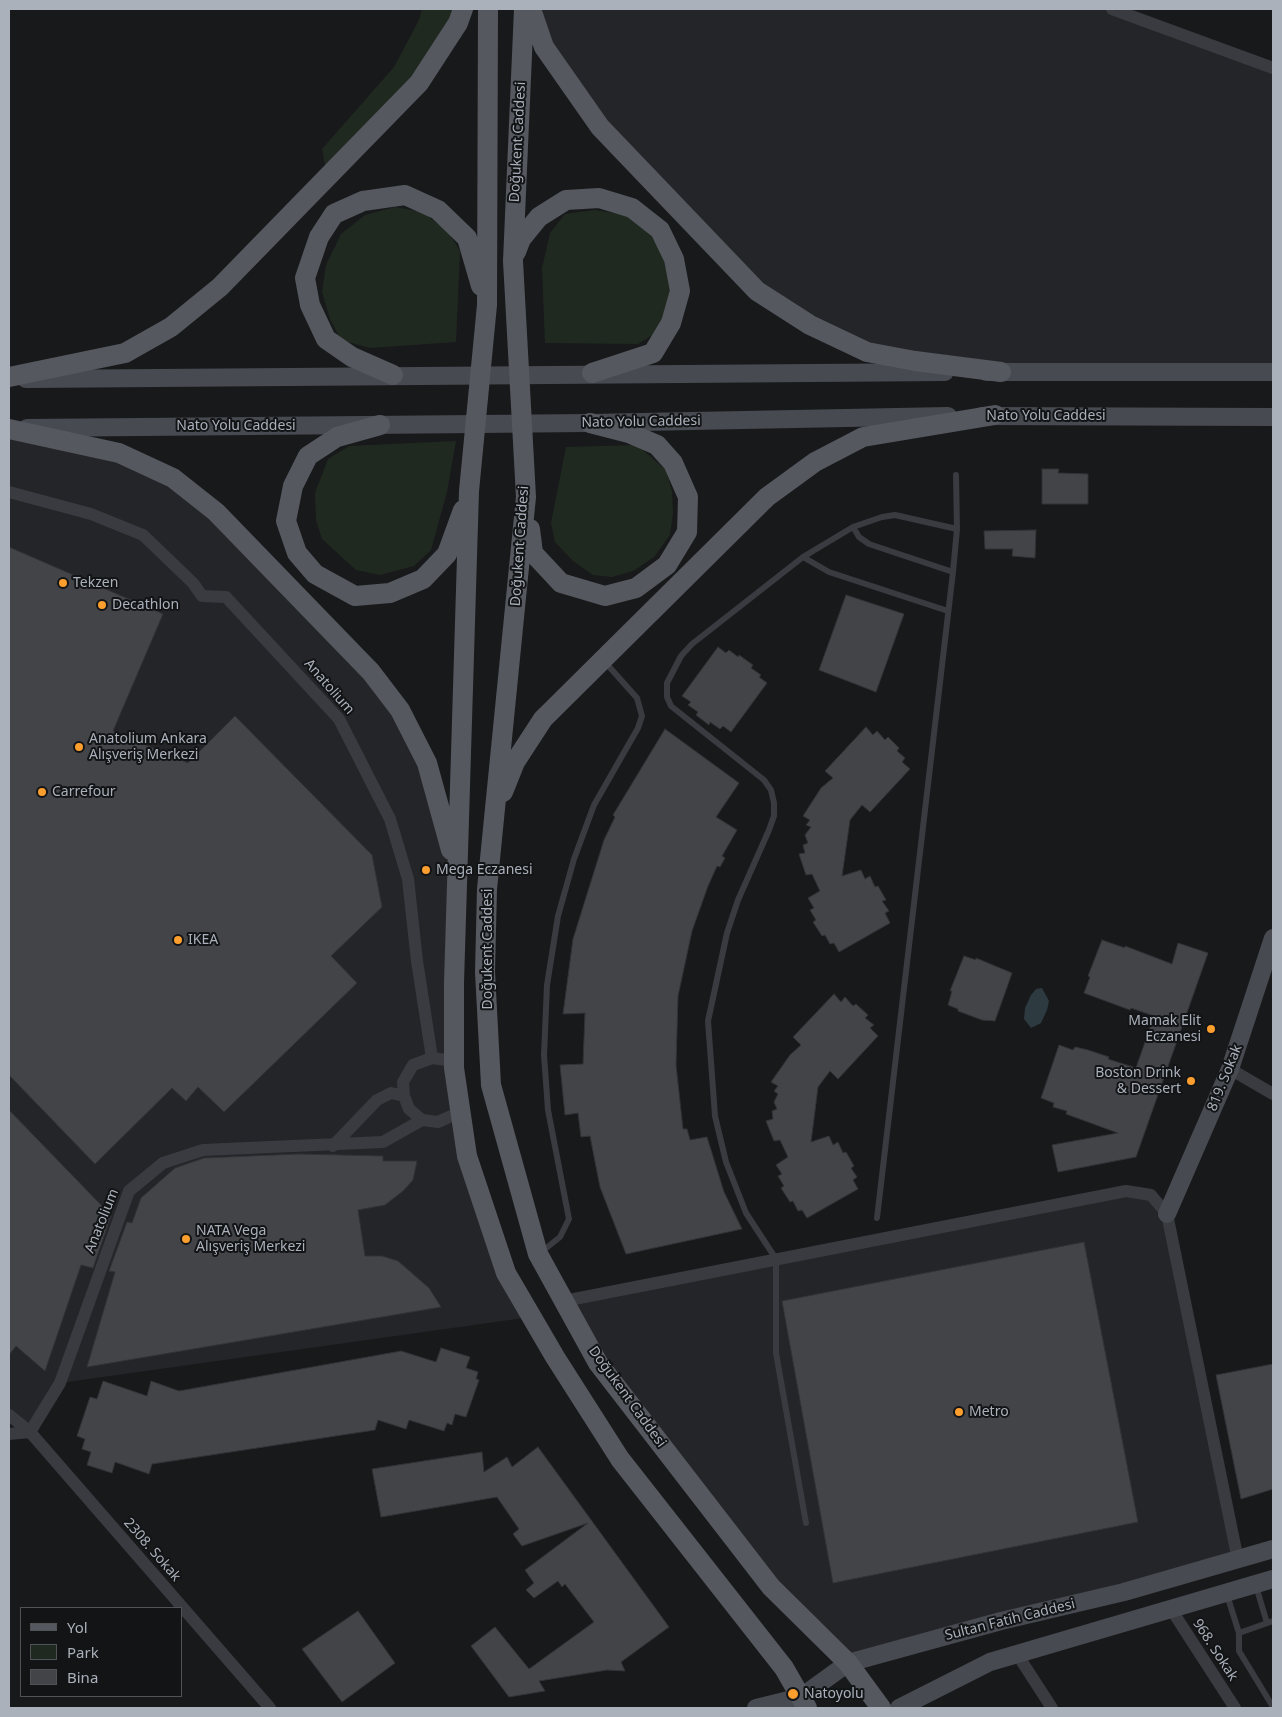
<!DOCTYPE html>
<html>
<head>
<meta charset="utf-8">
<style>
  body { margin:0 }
  #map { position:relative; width:1282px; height:1717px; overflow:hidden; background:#18191b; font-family:"Noto Sans",sans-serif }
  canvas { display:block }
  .frame { position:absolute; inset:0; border:10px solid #aab1bb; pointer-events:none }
  .legend { position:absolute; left:20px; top:1607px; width:162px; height:90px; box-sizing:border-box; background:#131416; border:1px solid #4f5358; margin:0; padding:6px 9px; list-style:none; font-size:15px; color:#aab1bb }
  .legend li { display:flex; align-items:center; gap:10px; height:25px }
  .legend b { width:25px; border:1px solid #4f5358 }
</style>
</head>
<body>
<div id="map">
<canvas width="1282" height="1717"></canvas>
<div class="frame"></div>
<ul class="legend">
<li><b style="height:6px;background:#55585f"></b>Yol</li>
<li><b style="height:14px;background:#202920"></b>Park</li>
<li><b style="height:14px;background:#424448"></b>Bina</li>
</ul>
</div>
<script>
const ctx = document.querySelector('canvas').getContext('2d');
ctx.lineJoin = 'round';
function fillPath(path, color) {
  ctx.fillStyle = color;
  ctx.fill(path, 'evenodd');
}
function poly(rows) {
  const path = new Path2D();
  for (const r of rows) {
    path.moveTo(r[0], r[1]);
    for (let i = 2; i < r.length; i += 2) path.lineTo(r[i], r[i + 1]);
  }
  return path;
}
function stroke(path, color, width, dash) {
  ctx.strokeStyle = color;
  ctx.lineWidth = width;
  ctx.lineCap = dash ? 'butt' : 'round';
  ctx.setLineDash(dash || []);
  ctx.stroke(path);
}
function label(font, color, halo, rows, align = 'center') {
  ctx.font = font + ' "Noto Sans",sans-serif';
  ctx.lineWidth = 4;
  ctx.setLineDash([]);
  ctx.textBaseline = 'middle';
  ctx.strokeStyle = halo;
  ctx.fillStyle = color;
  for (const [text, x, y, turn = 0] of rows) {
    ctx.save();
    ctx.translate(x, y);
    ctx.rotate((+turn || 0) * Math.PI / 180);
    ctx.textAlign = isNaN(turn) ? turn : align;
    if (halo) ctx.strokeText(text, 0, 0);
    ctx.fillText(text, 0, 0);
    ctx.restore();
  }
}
fillPath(poly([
  [531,9,1112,9,1273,68,1273,372,1001,372,867,352,757,291,600,127],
  [9,429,173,478,400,710,457,879,467,1156,531,1317,60,1383,30,1432,9,1415],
  [1126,1191,1151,1195,1167,1214,1238,1560,848,1663,771,1587,564,1301]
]), '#242528');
fillPath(poly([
  [422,9,463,9,458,23,327,177,322,149,394,67,419,20],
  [395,207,423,212,449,233,460,251,456,342,370,348,341,340,330,319,322,292,326,265,341,234,365,215],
  [595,210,631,216,650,231,663,254,672,292,659,331,638,344,545,343,542,268,550,233,565,214],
  [456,441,447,492,431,550,414,566,380,575,356,570,322,539,316,520,315,493,328,459,349,446],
  [637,445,666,470,672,492,673,513,670,535,654,557,633,571,612,577,593,575,573,561,555,542,551,523,566,447]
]), '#202920');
fillPath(poly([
  [1042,988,1049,1001,1047,1010,1041,1023,1031,1028,1024,1019,1025,1008,1031,995,1036,989]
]), '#2d3a40');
const building = poly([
  [1042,469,1059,469,1058,473,1088,474,1088,504,1042,504,1042,469],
  [1036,530,1035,558,1012,556,1013,549,985,549,984,531,1036,530],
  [9,547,163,614,113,731,188,763,235,716,372,855,382,907,331,956,357,983,224,1112,198,1087,186,1101,172,1088,95,1164,9,1075,9,547],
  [846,595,904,614,876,692,819,670,846,595],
  [718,647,726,653,729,650,738,657,739,655,753,665,751,668,761,675,759,677,767,683,731,732,723,726,720,729,710,722,709,725,696,715,698,712,688,705,691,702,682,696,718,647],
  [866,727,873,735,877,731,885,740,888,737,899,748,897,751,905,758,902,762,910,769,870,812,862,805,850,820,842,876,861,870,865,879,870,876,875,887,878,886,886,900,882,901,889,911,885,913,890,923,839,952,834,943,830,944,825,935,822,936,813,922,816,920,810,910,814,908,808,898,820,891,812,874,806,875,799,854,805,853,803,845,808,843,805,835,811,827,806,825,810,820,803,816,821,788,833,778,825,771,866,727],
  [665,729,739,783,716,817,737,830,722,856,725,858,720,867,717,866,708,886,692,931,678,996,676,1065,683,1129,687,1129,690,1140,707,1137,724,1192,742,1229,626,1254,600,1187,590,1136,581,1137,578,1113,565,1115,560,1065,583,1064,585,1013,563,1014,573,939,604,840,615,817,613,815,665,729],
  [1102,940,1125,948,1125,946,1172,964,1178,943,1208,953,1136,1157,1058,1172,1052,1145,1118,1133,1066,1114,1067,1111,1053,1107,1054,1103,1041,1098,1059,1045,1073,1050,1075,1047,1088,1050,1109,1057,1108,1059,1136,1068,1154,1016,1131,1008,1130,1010,1084,993,1090,977,1088,976,1102,940],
  [964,956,976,960,976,958,1012,973,995,1021,982,1020,958,1011,958,1009,948,1005,952,991,950,991,964,956],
  [834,994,841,1002,845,997,853,1006,856,1004,868,1015,865,1018,874,1025,870,1028,878,1036,838,1079,830,1071,818,1087,811,1142,829,1136,833,1145,838,1142,843,1153,846,1152,854,1166,851,1168,857,1177,853,1180,858,1189,807,1218,802,1210,798,1211,793,1201,790,1202,781,1188,784,1186,778,1176,782,1174,776,1165,788,1157,780,1140,774,1141,766,1121,773,1119,772,1111,777,1109,774,1102,778,1094,774,1091,778,1086,771,1082,790,1055,801,1045,793,1037,834,994],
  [9,1110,102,1206,99,1211,111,1216,93,1268,81,1265,45,1371,16,1346,9,1355,9,1110],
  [299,1154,383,1156,383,1161,417,1161,413,1180,403,1191,385,1205,358,1210,365,1256,382,1256,398,1261,429,1288,441,1307,87,1367,115,1272,109,1271,127,1222,132,1223,141,1198,175,1168,204,1158,299,1154],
  [1084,1242,1138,1522,833,1583,782,1301,1084,1242],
  [441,1348,470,1357,466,1368,478,1372,476,1379,479,1380,466,1417,455,1414,452,1425,447,1423,444,1431,409,1420,406,1429,378,1420,375,1430,152,1464,149,1474,115,1462,112,1473,87,1465,91,1452,82,1449,85,1439,77,1436,90,1397,97,1399,103,1381,147,1396,151,1381,179,1391,401,1351,436,1362,441,1348],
  [1273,1364,1273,1489,1241,1499,1216,1375,1273,1364],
  [538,1447,669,1627,621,1662,625,1671,607,1670,539,1681,545,1691,509,1697,471,1646,495,1627,529,1669,594,1622,565,1584,562,1587,558,1581,534,1598,526,1590,534,1583,525,1570,588,1523,522,1546,513,1534,519,1529,497,1497,381,1517,372,1469,482,1452,484,1472,507,1457,512,1467,538,1447],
  [358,1611,395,1663,342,1702,302,1649,358,1611]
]);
fillPath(building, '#424448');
stroke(building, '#323337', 1);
stroke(poly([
  [853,527,859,537,869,544,953,572],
  [803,557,829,572,948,611],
  [877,1218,953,572,957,529,956,475],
  [540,1253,560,1237,569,1219,548,1110,544,1055,547,985,558,916,574,859,594,805,638,728,642,716,637,698,604,661],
  [806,1523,776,1353,776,1259,746,1213,726,1162,715,1116,708,1021,727,933,738,900,769,830,774,816,774,803,771,790,764,780,671,706,667,697,667,683,681,656,692,644,803,557,853,527,882,517,895,515,957,529],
  [1256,1586,1267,1623],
  [1227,1595,1239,1633,1239,1651,1273,1707],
  [1239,1633,1273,1621]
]), '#393b40', 6);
stroke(poly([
  [1112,9,1273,68],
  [9,492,91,514,143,535,193,583,202,596,226,597,339,719,390,819,408,879,417,961,432,1058],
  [454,1061,432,1058,413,1065,403,1082,404,1096,409,1109,422,1120,438,1122,460,1112],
  [1230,1069,1273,1094],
  [333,1146,377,1100,391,1093,404,1096],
  [564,1301,1126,1191,1151,1195,1167,1214,1238,1560],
  [9,1415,30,1432,270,1708],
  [9,1434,30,1432,60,1383,129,1191,163,1163,203,1150,383,1142,422,1120],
  [1171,1609,1235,1708],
  [1017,1654,1052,1708]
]), '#393b40', 12);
stroke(poly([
  [986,372,1273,372],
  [26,379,945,372],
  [982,416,1273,417],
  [27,428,590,423,948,416],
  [1167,1214,1230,1069,1273,938],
  [756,1708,801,1697,848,1663,1001,1621,1124,1592,1273,1549],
  [899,1708,990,1662,1273,1579]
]), '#474a50', 18);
stroke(poly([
  [488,9,487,305,469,491,454,983,454,1068,467,1156,506,1273,555,1357,620,1459,784,1668,807,1708],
  [524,9,513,261,526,497,487,889,485,972,491,1085,538,1254,598,1363,771,1587,848,1663,881,1708],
  [531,9,544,47,600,127,757,291,810,325,867,352,915,361,1001,372],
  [516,252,521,239,539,217,566,200,599,198,632,208,660,230,674,259,680,291,671,323,653,353,592,373],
  [393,375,352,357,326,339,310,305,305,278,319,237,334,214,363,201,405,195,438,210,467,238,481,286],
  [9,377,125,353,171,327,220,287,419,83,458,23,463,9],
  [380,425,337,437,308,456,293,486,286,521,297,553,315,574,355,596,390,593,423,579,447,554,463,510],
  [9,429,119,453,173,478,216,512,371,672,400,710,427,763,451,850],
  [530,529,533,553,561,583,605,596,636,588,667,565,687,532,688,497,673,463,657,445,629,433,590,423],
  [503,792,515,762,543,719,767,497,815,462,863,437,995,415]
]), '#55585f', 20);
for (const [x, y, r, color] of [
  [63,583,5,"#fc9f2f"],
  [102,605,5,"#fc9f2f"],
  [79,747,5,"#fc9f2f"],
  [42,792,5,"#fc9f2f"],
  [426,870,5,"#fc9f2f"],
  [178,940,5,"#fc9f2f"],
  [1211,1029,5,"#fc9f2f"],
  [1191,1081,5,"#fc9f2f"],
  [186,1239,5,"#fc9f2f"],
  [959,1412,5,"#fc9f2f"],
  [793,1694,6,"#fc9f2f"]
]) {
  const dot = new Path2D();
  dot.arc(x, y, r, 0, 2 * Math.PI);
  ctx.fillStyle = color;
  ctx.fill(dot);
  stroke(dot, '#131416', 2);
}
label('14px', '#aab1bb', '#131416', [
  ["Doğukent Caddesi",518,142,-87],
  ["Nato Yolu Caddesi",1046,416],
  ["Nato Yolu Caddesi",641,422,-1],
  ["Nato Yolu Caddesi",236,426],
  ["Doğukent Caddesi",520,546,-86],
  ["Anatolium",329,687,49],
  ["Doğukent Caddesi",488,949,-90],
  ["819. Sokak",1225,1078,-68],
  ["Anatolium",102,1221,-68],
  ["Doğukent Caddesi",627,1397,54],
  ["2308. Sokak",152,1550,49],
  ["Sultan Fatih Caddesi",1010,1620,-14],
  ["968. Sokak",1215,1650,57]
]);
label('14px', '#aab1bb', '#131416', [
  ["Tekzen",73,583],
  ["Decathlon",112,605],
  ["Anatolium Ankara",89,739],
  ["Alışveriş Merkezi",89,755],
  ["Carrefour",52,792],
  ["Mega Eczanesi",436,870],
  ["IKEA",188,940],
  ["Mamak Elit",1201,1021,"right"],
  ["Eczanesi",1201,1037,"right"],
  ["Boston Drink",1181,1073,"right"],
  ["& Dessert",1181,1089,"right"],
  ["NATA Vega",196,1231],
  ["Alışveriş Merkezi",196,1247],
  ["Metro",969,1412],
  ["Natoyolu",804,1694]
], 'left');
</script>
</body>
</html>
